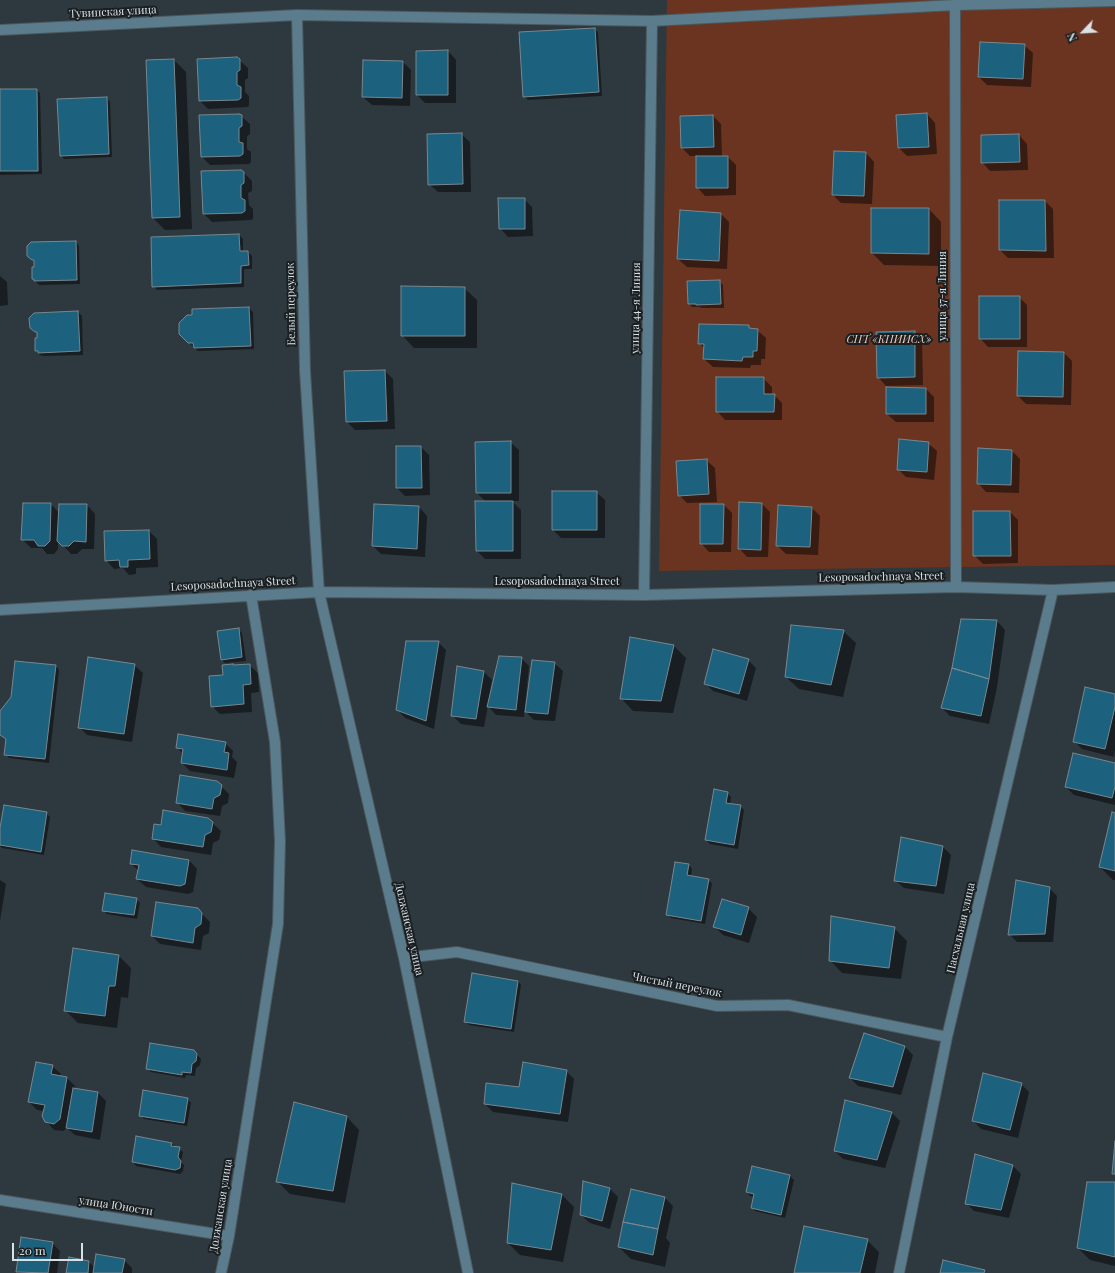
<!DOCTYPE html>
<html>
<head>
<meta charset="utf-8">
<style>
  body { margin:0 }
  #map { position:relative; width:1115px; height:1273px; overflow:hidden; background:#2d393f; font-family:"Playfair Display",serif }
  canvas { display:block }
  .north { position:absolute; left:1063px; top:12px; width:40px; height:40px; -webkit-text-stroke:3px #1a1f22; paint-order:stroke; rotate:245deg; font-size:11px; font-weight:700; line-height:16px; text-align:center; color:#d9e1e5 }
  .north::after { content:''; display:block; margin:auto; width:14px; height:18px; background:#d9e1e5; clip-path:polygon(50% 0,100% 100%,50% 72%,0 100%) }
  .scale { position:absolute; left:12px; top:1243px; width:71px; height:18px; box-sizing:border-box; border:2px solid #d9e1e5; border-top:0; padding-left:5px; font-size:12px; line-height:14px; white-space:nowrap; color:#d9e1e5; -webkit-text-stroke:3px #1a1f22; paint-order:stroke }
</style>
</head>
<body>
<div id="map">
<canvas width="1115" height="1273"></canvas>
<div class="north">N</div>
<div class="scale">20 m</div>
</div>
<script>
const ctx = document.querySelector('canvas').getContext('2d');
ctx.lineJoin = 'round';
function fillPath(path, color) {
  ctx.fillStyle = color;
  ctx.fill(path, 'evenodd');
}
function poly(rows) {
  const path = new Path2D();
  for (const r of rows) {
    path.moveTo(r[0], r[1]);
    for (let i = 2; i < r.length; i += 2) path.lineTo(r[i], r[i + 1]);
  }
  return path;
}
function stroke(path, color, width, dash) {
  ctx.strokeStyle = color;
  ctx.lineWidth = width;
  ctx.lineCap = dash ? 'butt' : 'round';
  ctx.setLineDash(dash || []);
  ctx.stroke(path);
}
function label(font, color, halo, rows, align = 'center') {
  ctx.font = font + ' "Playfair Display",serif';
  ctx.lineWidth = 4;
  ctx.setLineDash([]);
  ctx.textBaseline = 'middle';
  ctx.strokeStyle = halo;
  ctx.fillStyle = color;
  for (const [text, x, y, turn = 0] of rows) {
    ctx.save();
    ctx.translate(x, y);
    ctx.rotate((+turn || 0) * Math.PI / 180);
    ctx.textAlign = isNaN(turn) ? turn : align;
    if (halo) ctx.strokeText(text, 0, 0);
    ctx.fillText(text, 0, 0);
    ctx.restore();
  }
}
fillPath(poly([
  [667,0,1115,0,1115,565,659,571]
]), '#6a3420');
fillPath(poly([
  [594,29,598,32,602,96,528,100,524,96],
  [1024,45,1033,53,1031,87,987,85,979,77],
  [448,51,456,60,456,103,425,103,417,95],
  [174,60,186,72,192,229,165,230,153,218,147,61],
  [239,60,248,68,248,78,245,80,245,92,249,96,249,106,247,107,208,109,200,101],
  [403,62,411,70,410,106,372,105,363,97],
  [0,90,37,90,40,93,42,174,0,175],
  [107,98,110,102,112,157,64,159,61,155],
  [927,114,935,123,937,154,907,156,899,148],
  [200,116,241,116,250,124,250,134,247,136,247,149,251,152,251,162,249,164,210,165,202,157],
  [713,116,721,124,722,157,728,157,736,165,736,195,705,196,697,187,697,156,690,156,682,148],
  [461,134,470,142,471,192,438,192,429,184],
  [1019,135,1027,144,1028,170,990,171,982,162],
  [866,153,874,162,872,204,841,203,833,195],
  [244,173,252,181,252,191,248,193,249,205,253,209,253,219,251,220,212,222,204,214],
  [524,199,532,207,533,236,508,237,500,228],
  [1000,201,1045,201,1053,209,1054,258,1008,258,1000,250],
  [929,209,941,222,941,266,884,265,872,253],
  [721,214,729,222,727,269,687,267,678,259],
  [239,235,243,239,243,252,248,252,252,256,252,269,244,269,244,287,157,290,153,286],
  [76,242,79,246,80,284,39,285,33,279,35,263,28,255],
  [0,276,7,282,8,305,0,306],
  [719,281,723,285,724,308,701,308,700,307,692,307,688,303],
  [464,288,477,300,477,348,414,348,402,335],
  [1019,297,1027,305,1027,347,988,347,980,338],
  [249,308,253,312,254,349,198,351,180,334],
  [78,312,82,316,83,355,43,356,40,355,36,351,38,334,31,327],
  [748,326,751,330,757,330,766,338,765,359,761,359,761,365,751,365,750,368,713,367,704,359,705,349,699,343],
  [914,332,922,340,923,385,886,386,878,377],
  [1064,353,1072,361,1071,405,1026,404,1018,396],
  [385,371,393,379,395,429,355,430,347,422],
  [763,378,772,387,772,395,774,395,782,403,782,420,725,420,717,411],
  [926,389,934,397,934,422,896,422,887,414],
  [510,442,519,450,519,501,512,501,521,510,521,559,485,559,477,551,486,502,477,493],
  [928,443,937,451,934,480,906,477,898,469],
  [421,447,429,455,430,495,405,496,397,488],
  [1012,451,1020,459,1019,493,986,492,978,483],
  [706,460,715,468,717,502,687,503,679,495],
  [596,492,605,500,605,538,561,538,553,530],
  [51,504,59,513,87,505,95,514,94,549,82,549,77,554,71,554,58,540,58,549,54,554,47,554,42,548,31,548,22,539],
  [762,504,770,512,768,557,747,557,739,548],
  [724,505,732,513,731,552,709,552,701,543],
  [419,507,427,516,425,557,381,554,373,546],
  [812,508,820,516,818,555,786,554,777,545],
  [1010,512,1018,520,1018,563,983,564,974,555],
  [149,531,157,539,158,567,136,568,136,574,129,575,123,568,114,569,106,560],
  [997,621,1005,630,997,687,989,724,950,716,942,708],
  [238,629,242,633,246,661,225,663,221,659],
  [843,631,856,643,843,697,799,689,786,677],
  [438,642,446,650,434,729,405,718,397,709],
  [674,646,686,658,673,713,633,711,621,698],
  [521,658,529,666,525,706,527,707,554,663,563,671,555,721,534,720,524,710,524,717,496,715,488,706,484,727,461,724,453,716,458,667,484,672,492,680,490,691,492,692],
  [748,660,756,668,747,701,713,691,705,683],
  [134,665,143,673,132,742,87,735,79,727],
  [249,665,258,673,259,692,251,693,252,712,220,714,212,706,224,676],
  [56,666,59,670,49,763,9,758,6,754,7,740,0,735,0,713],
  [1115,695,1115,750,1114,757,1082,749,1074,741],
  [225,743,233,751,232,757,237,762,234,778,190,771,182,763,183,754,177,747],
  [1115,764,1115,805,1074,795,1066,787],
  [221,786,229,794,228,803,222,806,220,816,185,811,177,802],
  [727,793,731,797,730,804,740,806,744,810,738,849,710,844,706,840],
  [46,813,50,817,44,855,2,848,0,846,0,835],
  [1115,814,1115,880,1113,880,1100,867],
  [208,819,221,831,219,840,213,843,211,855,161,847,153,838,162,826],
  [902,839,943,847,951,855,944,894,904,888,895,880],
  [189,860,197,869,193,892,188,894,146,887,137,879,139,871,131,864],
  [689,865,692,869,691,877,708,880,712,883,705,924,671,918,667,914],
  [0,880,6,884,0,921],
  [1049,888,1057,896,1053,942,1017,942,1009,934],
  [136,899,140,903,137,919,107,914,103,910],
  [748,908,757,917,749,943,723,935,715,927],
  [197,909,210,922,209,933,203,936,201,950,160,944,152,936],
  [894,928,907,941,901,979,842,973,830,960],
  [119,956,131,968,128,998,121,997,117,1028,78,1023,65,1010],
  [518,981,521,985,514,1032,469,1025,465,1021],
  [905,1047,913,1055,901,1095,858,1086,850,1078],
  [194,1051,201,1059,200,1065,196,1068,195,1076,186,1075,185,1078,151,1072,147,1068],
  [52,1066,61,1074,60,1076,67,1078,75,1086,75,1089,98,1093,106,1101,100,1140,75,1135,67,1128,63,1131,54,1130,46,1121,44,1111,37,1110,29,1102],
  [566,1071,574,1079,568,1122,493,1112,485,1104],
  [1021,1084,1029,1092,1018,1138,981,1129,973,1120],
  [187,1099,191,1103,187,1126,144,1119,140,1115],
  [846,1101,892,1113,900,1121,885,1168,843,1159,835,1151],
  [347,1117,359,1130,345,1203,290,1194,277,1181],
  [171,1143,183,1152,181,1162,184,1165,183,1171,180,1174,136,1166,133,1162],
  [976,1156,1013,1166,1021,1174,1009,1218,974,1211,966,1203],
  [752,1167,790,1176,794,1180,785,1218,755,1211,752,1207,754,1197,750,1196,747,1192],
  [584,1182,610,1189,618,1197,610,1229,590,1223,581,1215],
  [1115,1183,1115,1266,1090,1260,1078,1248],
  [631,1191,665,1198,673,1206,666,1238,670,1243,665,1267,631,1259,619,1247],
  [562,1195,574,1207,563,1262,520,1255,508,1243],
  [867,1240,879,1252,875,1273,795,1273],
  [52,1243,60,1251,57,1273,18,1273,17,1272],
  [70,1258,89,1262,94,1267,124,1260,132,1268,132,1273,67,1273]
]), '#0007');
const building = poly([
  [595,28,599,92,523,97,519,32,595,28],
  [980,42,1025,44,1023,79,978,77,980,42],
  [448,50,448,95,416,95,416,51,448,50],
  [237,57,240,59,240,70,237,72,237,85,241,87,241,98,238,100,199,101,197,59,237,57],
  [174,59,180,217,152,218,146,60,174,59],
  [363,60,403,61,402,98,362,97,363,60],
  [0,89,37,89,38,171,0,171,0,89],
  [107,97,109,154,60,156,57,99,107,97],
  [927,113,929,147,898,148,896,115,927,113],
  [239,114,242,115,242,126,239,128,239,142,243,143,243,154,240,156,201,157,199,115,239,114],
  [713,115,714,147,681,148,680,116,713,115],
  [462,133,463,184,428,185,427,134,462,133],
  [1019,134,1020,162,981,163,981,135,1019,134],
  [834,151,866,152,864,196,832,195,834,151],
  [696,156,728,156,728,188,696,188,696,156],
  [241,170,244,172,244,183,241,185,241,198,245,200,245,211,242,213,203,214,201,171,241,170],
  [498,198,525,198,525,229,499,229,498,198],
  [999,200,1045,200,1046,251,999,250,999,200],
  [871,208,929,208,929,254,871,253,871,208],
  [680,210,721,213,719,261,677,259,680,210],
  [239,234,240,251,248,251,249,265,241,266,241,283,152,287,151,237,239,234],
  [76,241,77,280,34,281,34,279,32,279,32,267,34,267,34,260,32,260,27,256,27,246,31,242,76,241],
  [720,280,721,304,696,305,696,304,688,304,687,281,720,280],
  [401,286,465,287,465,336,401,336,401,286],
  [979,296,1020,296,1020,339,979,339,979,296],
  [249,307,251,346,194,348,193,343,188,343,179,334,179,323,187,315,192,315,192,309,249,307],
  [78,311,80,351,38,353,38,351,35,351,35,338,37,338,37,332,35,332,30,328,29,318,34,313,78,311],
  [699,324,749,325,749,328,758,329,757,351,753,351,753,357,743,357,742,361,703,359,704,344,698,344,699,324],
  [915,331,915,377,877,378,876,332,915,331],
  [1018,351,1064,352,1063,397,1017,396,1018,351],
  [385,370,387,421,346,422,344,371,385,370],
  [716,377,764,377,764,394,775,394,774,412,716,412,716,377],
  [886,387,926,388,926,414,886,414,886,387],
  [899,439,929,442,927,472,897,470,899,439],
  [511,441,511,493,476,493,475,442,511,441],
  [396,446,421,446,422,488,396,488,396,446],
  [978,448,1012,450,1011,485,977,484,978,448],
  [707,459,709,494,678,496,676,461,707,459],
  [552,491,597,491,597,530,552,530,552,491],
  [475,501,513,501,513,551,476,551,475,501],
  [739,502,762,503,761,550,738,549,739,502],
  [23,503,51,503,50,541,45,546,38,546,34,540,21,540,23,503],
  [59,504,87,504,86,542,74,541,69,546,62,546,57,541,59,504],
  [374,504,419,506,417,549,372,546,374,504],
  [700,504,724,504,723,544,700,544,700,504],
  [778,505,812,507,810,547,776,546,778,505],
  [973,511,1010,511,1011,556,973,556,973,511],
  [149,530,150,559,128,560,128,567,120,567,119,560,105,561,104,531,149,530],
  [961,619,997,620,989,679,952,668,961,619],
  [791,625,844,630,831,685,785,677,791,625],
  [239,628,242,657,221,660,217,631,239,628],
  [630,637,674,645,661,701,620,699,630,637],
  [406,641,439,641,426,721,396,710,406,641],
  [713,649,749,659,739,694,704,684,713,649],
  [499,656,522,657,516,710,487,707,499,656],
  [88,657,135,664,124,734,78,728,88,657],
  [532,660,555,662,548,714,525,712,532,660],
  [15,661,56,665,45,759,4,755,6,739,0,735,0,711,11,697,15,661],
  [233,664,233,665,250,664,251,684,243,685,244,704,211,707,209,676,223,675,222,665,233,664],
  [457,666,484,671,476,719,451,716,457,666],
  [952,668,989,679,981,716,941,708,952,668],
  [1085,687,1115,694,1115,707,1105,749,1073,742,1085,687],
  [178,734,226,742,224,752,229,753,227,770,181,763,183,749,176,748,178,734],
  [1073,753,1115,763,1115,787,1112,798,1065,787,1073,753],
  [180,775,217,781,222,785,220,795,214,798,212,809,176,803,180,775],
  [714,789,728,792,726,803,741,805,734,845,705,840,714,789],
  [4,805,47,812,41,852,0,845,0,828,4,805],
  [163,810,208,818,213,822,211,832,205,835,203,847,152,839,154,824,161,825,163,810],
  [1112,812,1115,813,1115,871,1099,867,1112,812],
  [901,837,943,846,936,886,894,881,901,837],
  [132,850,189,860,185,884,180,886,136,879,139,865,130,864,132,850],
  [675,862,689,864,687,875,709,879,701,921,666,915,675,862],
  [1016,880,1050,887,1045,934,1008,935,1016,880],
  [105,893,137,898,134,915,102,911,105,893],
  [722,899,749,907,741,935,713,927,722,899],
  [156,902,198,908,202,913,201,924,195,928,193,943,151,936,156,902],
  [831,916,895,927,889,968,829,961,831,916],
  [73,948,119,955,115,986,109,986,105,1016,64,1011,73,948],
  [472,973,518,981,511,1029,464,1022,472,973],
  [864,1033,905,1046,893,1087,849,1078,864,1033],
  [150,1043,194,1050,197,1054,196,1061,192,1064,191,1073,182,1072,182,1075,146,1069,150,1043],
  [36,1062,53,1065,51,1074,67,1077,60,1119,54,1124,45,1122,42,1116,45,1105,28,1102,36,1062],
  [523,1062,567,1070,560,1114,484,1104,486,1083,519,1087,523,1062],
  [983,1073,1022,1083,1010,1130,972,1121,983,1073],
  [73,1088,98,1092,92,1132,66,1128,73,1088],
  [143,1090,188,1098,184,1123,139,1116,143,1090],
  [845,1100,892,1112,877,1160,834,1151,845,1100],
  [294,1102,347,1116,333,1191,276,1182,294,1102],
  [136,1136,172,1143,171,1146,180,1147,178,1157,181,1161,180,1168,175,1170,132,1162,136,1136],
  [1115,1141,1115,1174,1112,1174,1115,1141],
  [975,1154,1013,1165,1001,1210,965,1204,975,1154],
  [752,1166,790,1175,781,1215,751,1208,754,1194,746,1192,752,1166],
  [583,1181,610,1188,602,1221,580,1215,583,1181],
  [1087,1182,1115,1182,1115,1257,1077,1248,1087,1182],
  [512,1183,562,1194,551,1250,507,1243,512,1183],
  [631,1189,665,1197,658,1229,623,1222,631,1189],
  [623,1222,658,1229,653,1255,618,1247,623,1222],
  [804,1226,868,1239,860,1273,794,1273,804,1226],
  [21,1237,53,1242,48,1273,16,1272,21,1237],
  [96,1254,125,1259,122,1273,93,1273,96,1254],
  [69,1257,89,1261,88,1273,66,1273,69,1257],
  [943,1260,985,1270,984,1273,940,1273,943,1260]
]);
fillPath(building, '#1c617d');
stroke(building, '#79878e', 1);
const minor = poly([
  [955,5,956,587],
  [297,15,305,371,319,592,404,958,468,1273],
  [0,30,297,15,652,21,955,5,1115,1],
  [644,595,652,21],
  [0,610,319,592,644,595,956,587,1053,590,1115,587],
  [404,958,457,952,717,1006,788,1005,947,1037],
  [0,1200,229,1236],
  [221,1273,229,1236,278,924,280,841,275,742,251,595],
  [899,1273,947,1037,1053,590]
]);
stroke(minor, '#4c575d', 12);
stroke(minor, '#5b7c8c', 10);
label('11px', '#d9e1e5', '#1a1f22', [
  ["Тувинская улица",113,12,-3],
  ["улица 37-я Линия",943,296,-90],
  ["Белый переулок",291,304,-91],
  ["улица 44-я Линия",636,308,-89],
  ["Lesoposadochnaya Street",881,577,-1],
  ["Lesoposadochnaya Street",557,582],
  ["Lesoposadochnaya Street",233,584,-3],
  ["Пасхальная улица",961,928,-77],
  ["Должанская улица",409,929,77],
  ["Чистый переулок",677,985,11],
  ["улица Юности",116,1206,9],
  ["Должанская улица",221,1206,-81]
]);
label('italic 11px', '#f6ccbd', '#1a1f22', [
  ["СНТ «КНИИСХ»",889,340]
]);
</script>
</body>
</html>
